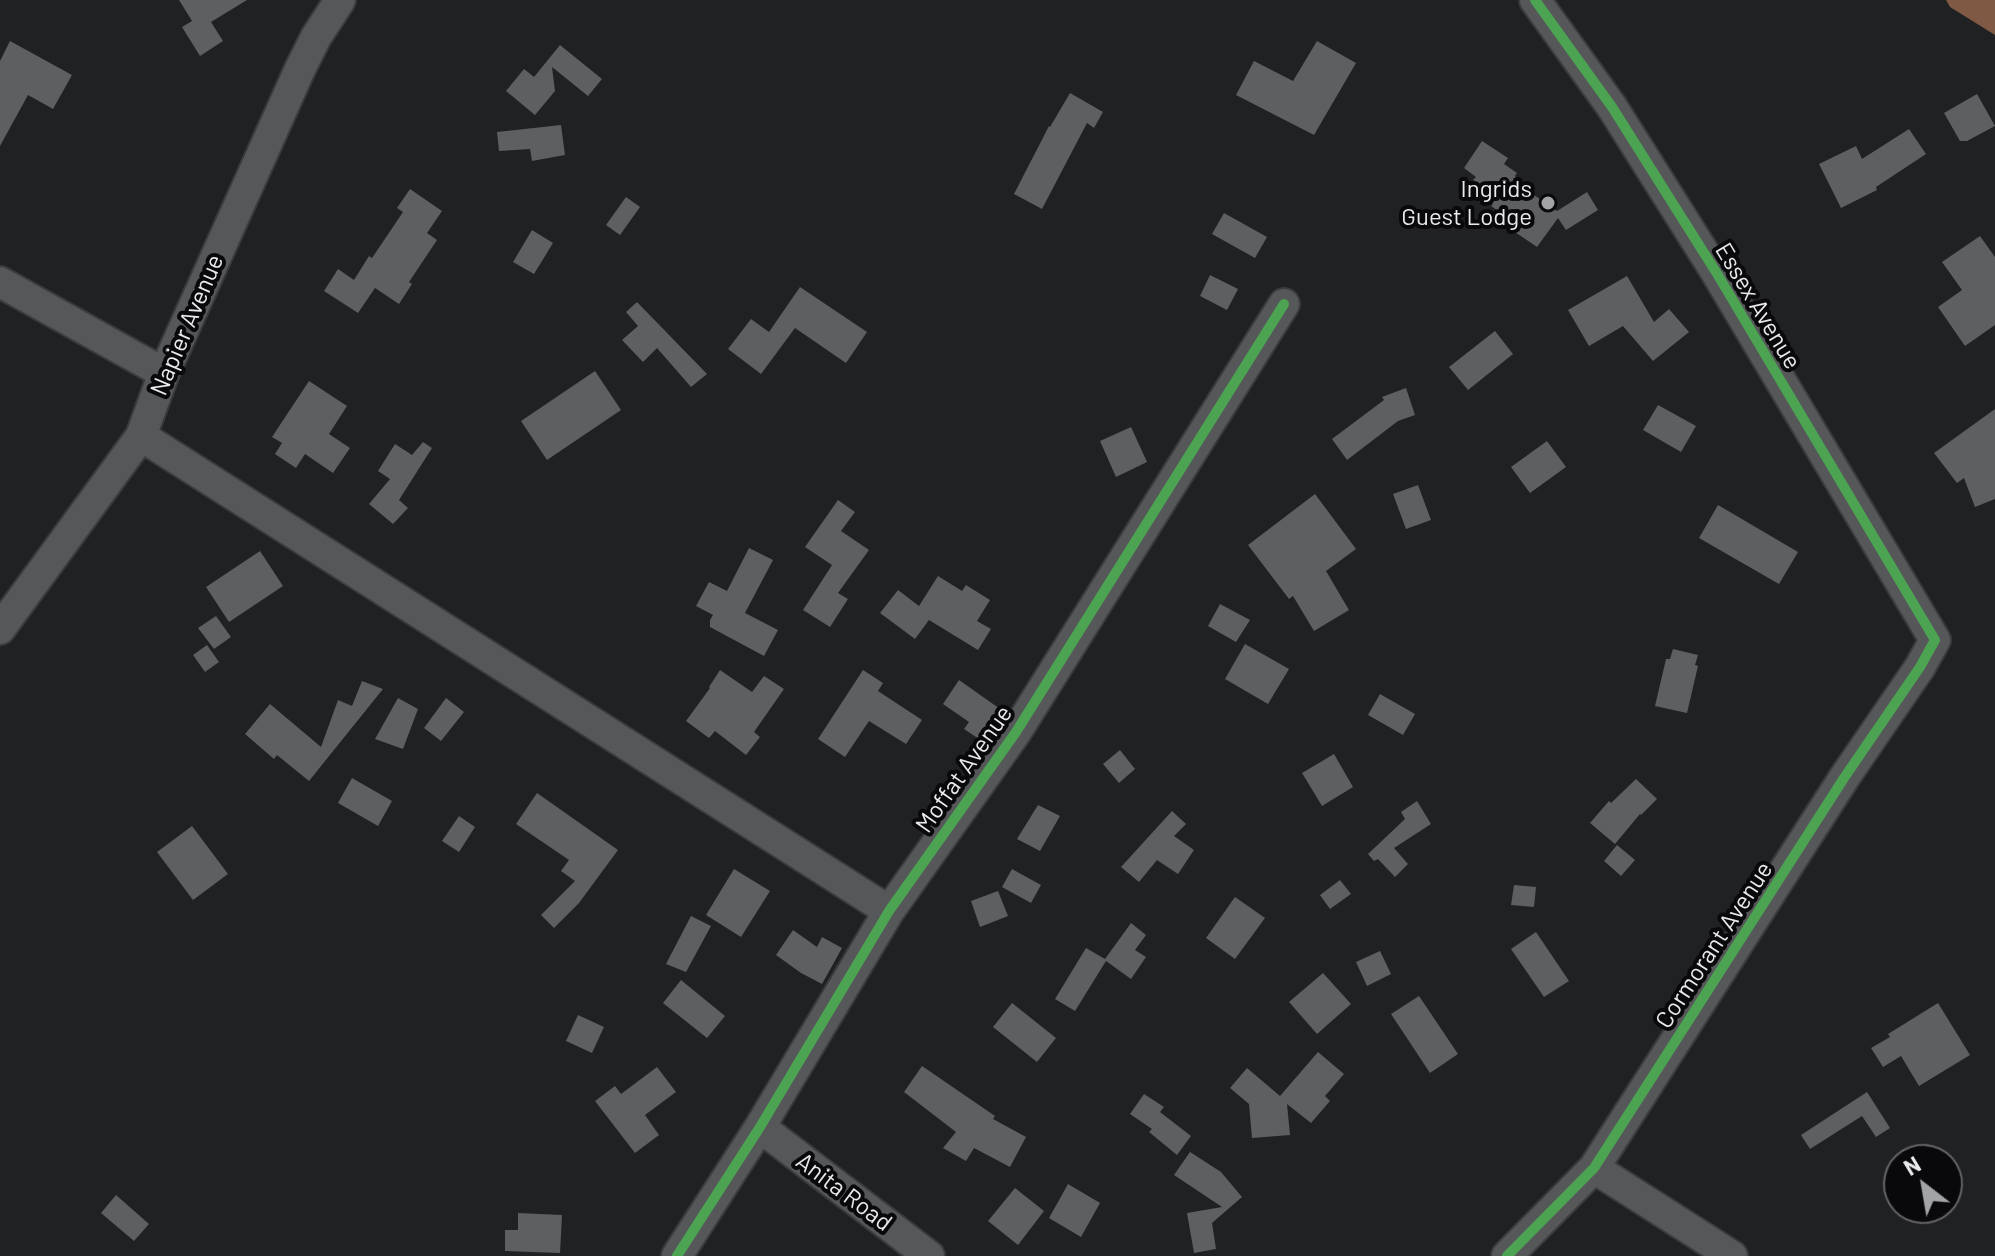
<!DOCTYPE html>
<html>
<head>
<meta charset="utf-8">
<style>
  body { margin:0 }
  #map { position:relative; width:1995px; height:1256px; overflow:hidden; background:#1f2123; font-family:Barlow,sans-serif }
  canvas { display:block }
  .north { position:absolute; left:1883px; top:1144px; width:80px; height:80px; box-sizing:border-box; background:#09090b; border:2px solid #636365; border-radius:50%; rotate:329deg; font-size:22px; font-weight:700; line-height:32px; text-align:center; color:#e9eaed }
  .north::after { content:''; display:block; margin:auto; width:28px; height:36px; background:#a2a4a6; clip-path:polygon(50% 0,100% 100%,50% 72%,0 100%) }
</style>
</head>
<body>
<div id="map">
<canvas width="1995" height="1256"></canvas>
<div class="north">N</div>
</div>
<script>
const ctx = document.querySelector('canvas').getContext('2d');
ctx.lineJoin = 'round';
function fillPath(path, color) {
  ctx.fillStyle = color;
  ctx.fill(path, 'evenodd');
}
function poly(rows) {
  const path = new Path2D();
  for (const r of rows) {
    path.moveTo(r[0], r[1]);
    for (let i = 2; i < r.length; i += 2) path.lineTo(r[i], r[i + 1]);
  }
  return path;
}
function stroke(path, color, width, dash) {
  ctx.strokeStyle = color;
  ctx.lineWidth = width;
  ctx.lineCap = dash ? 'butt' : 'round';
  ctx.setLineDash(dash || []);
  ctx.stroke(path);
}
function label(font, color, halo, rows, align = 'center') {
  ctx.font = font + ' Barlow,sans-serif';
  ctx.lineWidth = 8;
  ctx.setLineDash([]);
  ctx.textBaseline = 'middle';
  ctx.strokeStyle = halo;
  ctx.fillStyle = color;
  for (const [text, x, y, turn = 0] of rows) {
    ctx.save();
    ctx.translate(x, y);
    ctx.rotate((+turn || 0) * Math.PI / 180);
    ctx.textAlign = isNaN(turn) ? turn : align;
    if (halo) ctx.strokeText(text, 0, 0);
    ctx.fillText(text, 0, 0);
    ctx.restore();
  }
}
fillPath(poly([
  [1946,0,1995,0,1995,35,1950,7]
]), '#805945');
fillPath(poly([
  [179,0,247,0,211,22,223,41,200,56,182,27,192,21],
  [10,41,72,75,53,109,28,95,0,146,0,61],
  [1317,41,1356,63,1314,135,1236,95,1254,61,1293,81],
  [560,45,602,79,588,96,552,67,555,91,535,115,506,91,524,69,534,77],
  [1070,93,1103,112,1094,128,1087,123,1042,209,1014,194,1049,126,1050,127],
  [1977,94,1995,126,1967,141,1960,141,1944,113],
  [561,125,565,155,532,161,530,149,499,151,497,132],
  [1909,129,1926,154,1876,187,1877,190,1841,208,1819,164,1856,146,1862,159],
  [1482,141,1508,158,1504,164,1517,173,1515,176,1526,185,1524,188,1557,211,1587,192,1598,210,1566,230,1558,218,1537,247,1512,230,1514,227,1502,219,1504,215,1491,206,1493,204,1482,195,1486,189,1473,180,1476,177,1464,168],
  [410,189,442,211,427,233,437,240,409,282,412,284,399,304,375,288,358,313,324,291,338,269,354,280,369,256,372,258,403,212,397,208],
  [626,197,640,207,620,235,606,225],
  [1224,213,1267,237,1255,258,1212,234],
  [532,230,553,243,534,274,513,262],
  [1980,236,1995,257,1995,325,1965,346,1938,307,1962,290,1942,262],
  [1210,275,1238,289,1227,310,1200,296],
  [1627,276,1654,322,1669,309,1689,332,1653,361,1623,326,1589,346,1568,310],
  [800,287,867,332,846,363,795,328,761,374,728,349,751,319,769,332],
  [637,302,707,374,691,387,657,348,643,362,622,340,638,326,626,312],
  [1495,331,1513,354,1468,390,1449,367],
  [595,371,621,410,547,460,521,421],
  [309,381,347,406,329,434,350,448,333,473,305,454,296,468,275,454,282,443,272,437],
  [1406,388,1415,415,1398,421,1347,460,1332,439,1384,400,1382,397],
  [1658,405,1696,426,1681,452,1643,430],
  [1995,409,1995,499,1975,507,1964,478,1957,483,1934,453],
  [1131,427,1147,462,1116,477,1100,441],
  [1547,441,1566,467,1530,493,1511,467],
  [423,442,432,448,399,500,408,508,393,524,369,504,390,479,378,471,395,444,412,455],
  [1418,485,1431,520,1406,529,1393,494],
  [1315,494,1356,549,1326,571,1349,610,1314,631,1293,596,1289,599,1248,545],
  [838,500,855,512,841,531,869,550,838,593,848,599,830,627,803,610,832,565,805,547],
  [1718,505,1798,552,1779,584,1699,538],
  [749,548,773,560,745,613,778,630,764,656,710,627,710,620,713,615,696,606,709,582,727,591],
  [260,551,283,586,229,622,206,587],
  [938,576,962,591,966,585,990,600,977,621,991,629,978,650,929,620,915,639,880,613,898,590,919,606],
  [1220,604,1250,620,1236,642,1208,626],
  [216,616,231,637,214,649,198,628],
  [1245,644,1289,669,1268,704,1225,679],
  [207,645,219,662,205,672,193,655],
  [1673,649,1698,655,1695,665,1698,666,1687,713,1655,706,1666,659,1670,659],
  [720,670,752,692,764,676,784,689,754,732,760,737,746,755,715,731,709,738,686,721,710,688,709,687],
  [863,670,883,683,878,691,922,720,906,744,869,721,845,757,818,739],
  [959,680,1003,711,982,741,964,729,969,722,943,704],
  [362,681,383,689,309,781,277,755,274,759,245,734,270,704,321,747,338,700,352,706],
  [1380,694,1415,714,1403,735,1368,715],
  [398,698,418,709,403,749,375,739],
  [446,698,464,712,441,741,424,728],
  [1120,750,1135,769,1119,783,1103,764],
  [1334,754,1353,787,1322,806,1302,773],
  [352,778,392,801,378,826,338,803],
  [1636,779,1657,799,1641,815,1640,814,1615,844,1590,823,1609,801,1611,803],
  [537,793,618,850,579,903,554,928,541,915,575,881,561,871,569,860,516,824],
  [1417,801,1431,824,1394,848,1408,864,1395,877,1378,859,1374,861,1368,854,1405,819,1401,812],
  [1038,805,1060,816,1040,851,1017,839],
  [1172,811,1186,824,1174,836,1194,850,1178,874,1157,860,1139,882,1121,867],
  [459,816,475,827,459,852,442,841],
  [192,826,228,874,193,900,157,852],
  [1617,845,1635,860,1621,876,1604,861],
  [734,869,770,891,741,937,706,915],
  [1012,869,1041,885,1031,903,1002,887],
  [1340,880,1351,894,1330,909,1320,895],
  [1514,885,1536,887,1534,907,1511,905],
  [998,891,1008,916,980,927,971,901],
  [1235,897,1265,918,1235,959,1206,938],
  [691,916,711,926,686,972,666,964],
  [1131,923,1146,935,1135,950,1146,957,1131,979,1106,961,1075,1011,1055,999,1086,948,1105,959],
  [793,930,817,947,822,937,842,948,822,984,801,973,776,955],
  [1536,932,1569,981,1544,997,1511,949],
  [1380,951,1391,974,1367,986,1356,962],
  [1323,973,1351,1004,1317,1034,1289,1002],
  [681,980,725,1016,707,1038,663,1003],
  [1419,996,1458,1054,1430,1073,1391,1014],
  [1012,1003,1056,1038,1037,1062,993,1027],
  [1938,1003,1970,1055,1919,1086,1901,1056,1883,1067,1871,1048,1890,1037,1888,1034],
  [578,1015,604,1027,592,1053,566,1041],
  [1318,1052,1344,1074,1325,1096,1330,1101,1311,1123,1287,1104,1290,1135,1252,1138,1249,1104,1230,1088,1247,1068,1280,1096],
  [922,1066,995,1116,993,1119,1026,1137,1010,1167,974,1148,966,1161,943,1148,956,1132,904,1092],
  [657,1067,676,1092,645,1115,659,1135,635,1153,595,1101,615,1086,621,1094],
  [1867,1092,1890,1128,1876,1137,1862,1116,1810,1149,1801,1135],
  [1144,1094,1164,1107,1160,1112,1191,1136,1177,1155,1149,1132,1152,1129,1130,1114],
  [1190,1152,1221,1172,1242,1197,1212,1223,1216,1249,1194,1253,1187,1213,1222,1207,1174,1175],
  [1068,1184,1100,1203,1081,1237,1049,1218],
  [1015,1188,1044,1211,1018,1245,988,1221],
  [116,1195,149,1224,134,1241,101,1213],
  [518,1213,562,1215,560,1253,505,1251,505,1230,518,1230]
]), '#5e5f61');
const minor = poly([
  [0,282,164,373],
  [141,436,889,911],
  [0,629,141,436,164,373,300,69,316,37,340,0],
  [760,1127,929,1256],
  [1594,1168,1732,1256],
  [677,1256,760,1127,889,911,1016,732,1284,304],
  [1507,1256,1594,1168,1844,778,1920,667,1935,640,1716,272,1612,107,1535,0]
]);
stroke(minor, '#3a3b3d', 34);
stroke(minor, '#555759', 30);
stroke(poly([
  [677,1256,760,1127,889,911,1016,732,1284,304],
  [1507,1256,1594,1168,1844,778,1920,667,1935,640,1716,272,1612,107,1535,0]
]), '#4ca352', 10);
for (const [x, y, r, color] of [
  [1548,203,8,"#a2a4a6"]
]) {
  const dot = new Path2D();
  dot.arc(x, y, r, 0, 2 * Math.PI);
  ctx.fillStyle = color;
  ctx.fill(dot);
  stroke(dot, '#09090b', 3);
}
label('24px', '#e9eaed', '#09090b', [
  ["Ingrids",1532,189],
  ["Guest Lodge",1532,217]
], 'right');
label('24px', '#e9eaed', '#09090b', [
  ["Essex Avenue",1758,306,59],
  ["Napier Avenue",187,325,-67],
  ["Moffat Avenue",964,769,-55],
  ["Cormorant Avenue",1714,945,-57],
  ["Anita Road",844,1192,37]
]);
</script>
</body>
</html>
